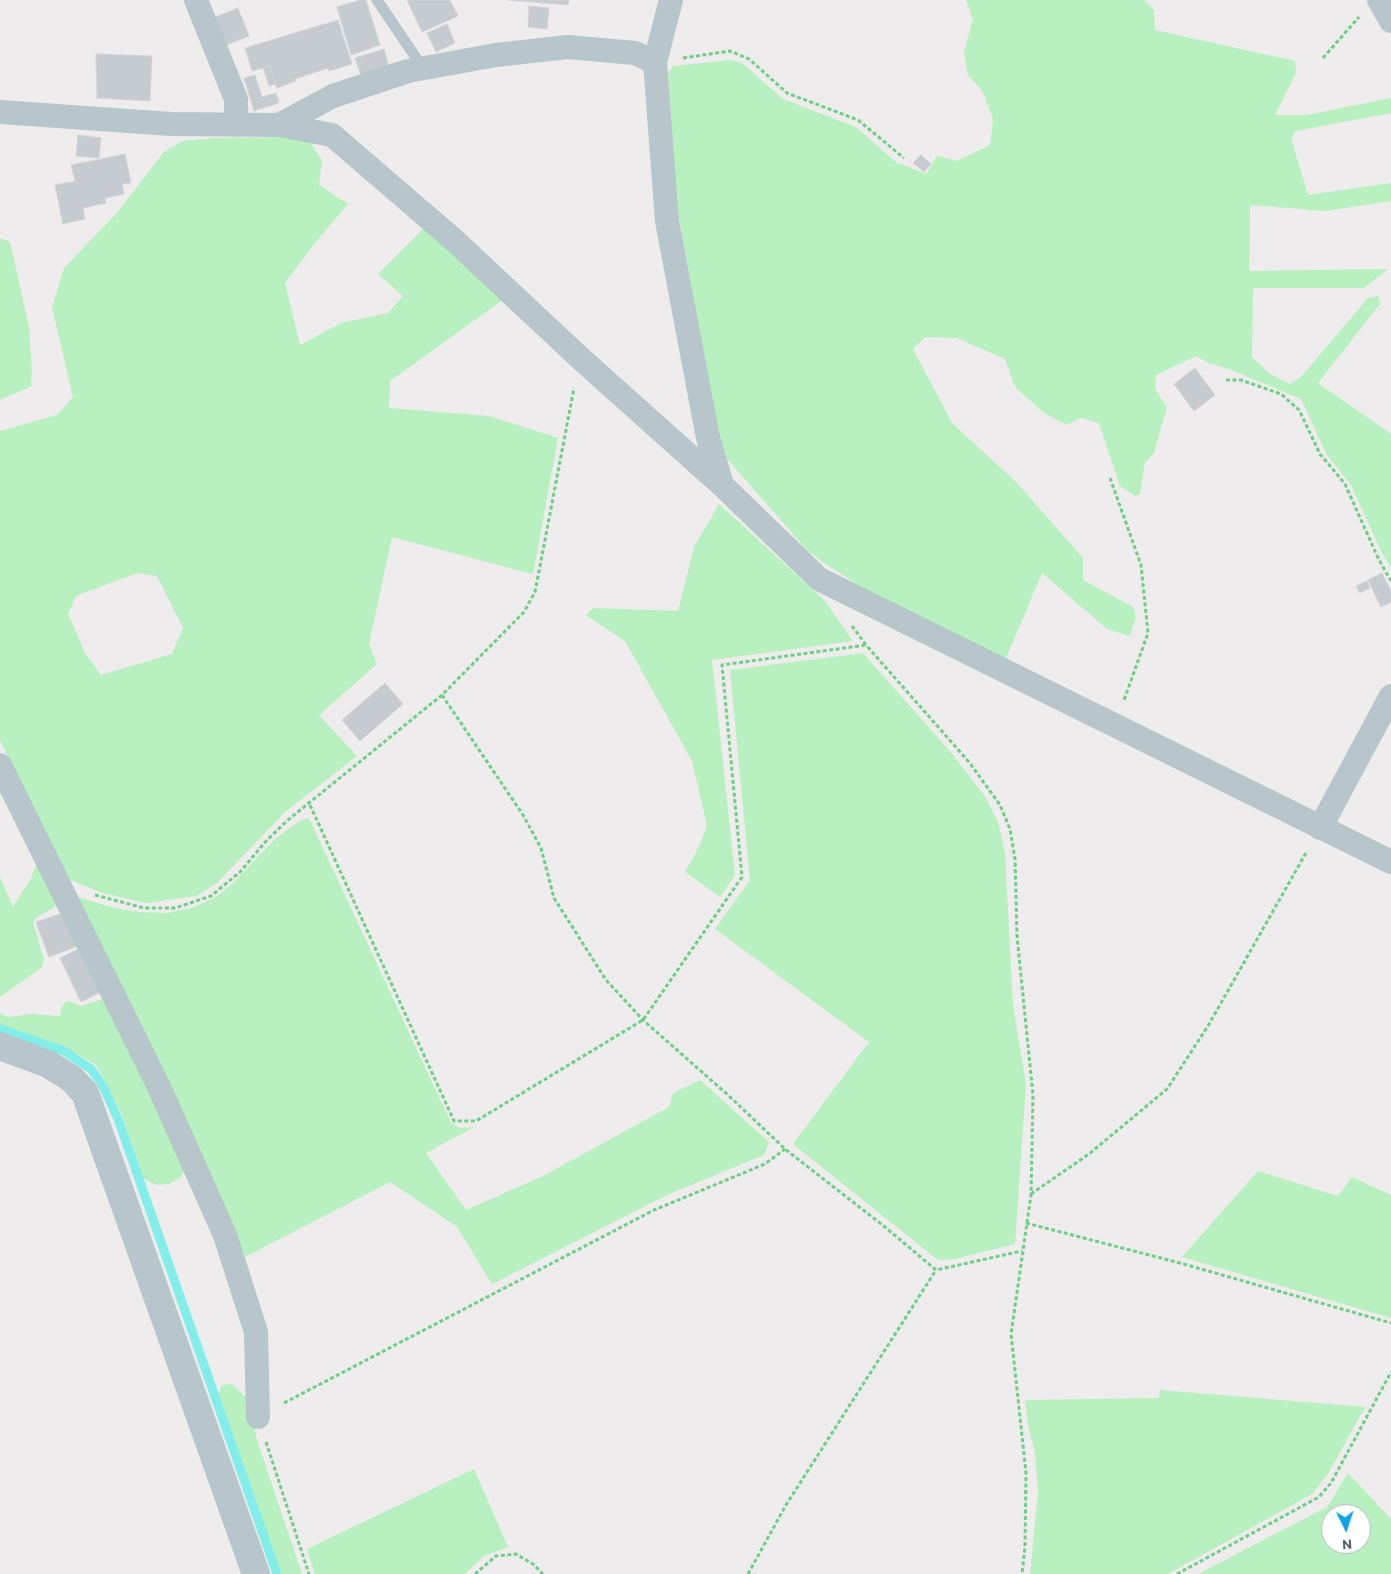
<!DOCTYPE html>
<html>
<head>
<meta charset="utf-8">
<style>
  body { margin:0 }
  #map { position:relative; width:1391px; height:1574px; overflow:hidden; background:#efeced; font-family:Overpass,sans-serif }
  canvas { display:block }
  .north { position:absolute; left:1321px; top:1504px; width:50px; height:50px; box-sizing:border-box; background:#fff; border:1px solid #b4bbbd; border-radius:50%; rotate:176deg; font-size:14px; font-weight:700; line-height:20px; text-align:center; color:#44555a }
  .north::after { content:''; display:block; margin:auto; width:18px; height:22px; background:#13a3e3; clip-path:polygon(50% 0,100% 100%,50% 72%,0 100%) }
</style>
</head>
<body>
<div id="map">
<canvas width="1391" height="1574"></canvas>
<div class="north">N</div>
</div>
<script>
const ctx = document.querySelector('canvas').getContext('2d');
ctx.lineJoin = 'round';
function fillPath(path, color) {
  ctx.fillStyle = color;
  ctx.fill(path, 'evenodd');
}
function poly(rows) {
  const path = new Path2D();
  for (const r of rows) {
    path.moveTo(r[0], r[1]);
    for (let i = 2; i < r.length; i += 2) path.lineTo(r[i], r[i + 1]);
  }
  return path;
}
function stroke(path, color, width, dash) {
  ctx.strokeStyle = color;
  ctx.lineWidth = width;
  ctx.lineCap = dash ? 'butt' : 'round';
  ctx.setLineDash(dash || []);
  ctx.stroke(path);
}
fillPath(poly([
  [966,0,1144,0,1154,10,1155,30,1295,61,1296,73,1275,115,1307,115,1391,98,1391,113,1296,131,1291,138,1308,195,1391,183,1391,201,1326,211,1250,205,1249,271,1388,269,1364,288,1253,288,1252,357,1270,374,1290,384,1300,378,1368,298,1378,296,1380,304,1318,383,1391,434,1391,568,1381,551,1351,485,1327,455,1301,399,1231,370,1209,363,1196,356,1156,375,1155,389,1167,407,1154,453,1145,462,1140,494,1135,496,1120,486,1099,423,1081,418,1067,425,1044,413,1015,387,1005,359,957,338,925,337,913,349,952,423,1017,483,1083,558,1083,580,1133,607,1136,617,1130,636,1107,629,1042,573,1004,663,869,592,821,561,807,550,722,453,678,213,668,74,673,66,731,60,742,63,783,99,856,127,896,162,926,174,937,156,957,161,990,145,993,120,983,92,968,75,964,52,973,19],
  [280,137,310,142,322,160,319,185,348,204,314,244,285,283,300,345,341,323,388,313,403,296,378,274,426,226,504,299,390,381,389,408,489,416,558,438,533,574,392,537,369,644,377,664,319,715,357,756,285,812,217,883,196,896,148,903,127,899,100,892,65,878,0,740,0,431,57,415,73,397,52,307,64,268,116,214,164,152,182,141,214,138],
  [137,573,157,576,183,628,172,654,101,675,85,653,68,614,76,596],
  [0,238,10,242,29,327,32,372,31,386,0,400],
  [719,504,825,601,853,641,712,660,735,875,720,897,685,872,700,845,707,825,692,761,625,641,586,615,593,608,678,611,694,547],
  [863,653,954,756,986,798,998,822,1005,853,1013,1006,1026,1084,1015,1244,955,1259,938,1260,793,1144,869,1042,715,929,750,880,730,670],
  [309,818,451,1123,460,1128,474,1127,426,1153,466,1210,543,1176,669,1107,673,1093,700,1080,769,1142,764,1155,667,1195,492,1284,457,1227,390,1182,239,1260,71,895,111,907,138,912,167,913,192,908,216,897,232,884,276,838,301,820],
  [39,859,57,897,54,908,37,917,33,922,44,960,42,967,0,997,0,877,13,907,31,878],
  [108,997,186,1166,181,1177,169,1184,156,1185,143,1178,122,1115,106,1082,95,1064,66,1048,0,1026,0,1013,8,1017,31,1014,60,1016,62,1006,67,1001,82,1006],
  [1258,1171,1338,1196,1352,1177,1391,1195,1391,1318,1182,1257],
  [232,1384,249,1400,257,1440,302,1574,281,1574,219,1394,222,1385],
  [1160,1390,1365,1407,1328,1474,1312,1494,1168,1574,1030,1574,1038,1492,1035,1453,1028,1425,1025,1400,1159,1398],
  [474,1469,508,1547,484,1556,465,1574,315,1574,307,1549],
  [1348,1473,1391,1519,1391,1574,1198,1574,1327,1507],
  [1331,1514,1361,1514,1361,1544,1331,1544]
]), '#b8f0bf');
stroke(poly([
  [0,1029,64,1051,91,1069,103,1086,118,1119,277,1574]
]), '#83eee9', 9);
const building = poly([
  [360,0,366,0,380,45,351,55,337,7,360,0],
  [407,0,450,0,458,16,422,32,407,0],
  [509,0,569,0,568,5,509,0],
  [529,6,549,8,547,29,528,27,529,6],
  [238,8,249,36,224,46,213,18,238,8],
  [338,20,352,64,329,71,328,68,295,79,296,81,277,88,270,66,252,71,245,48,338,20],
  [447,24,455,43,436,52,427,33,447,24],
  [384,49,390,71,362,79,355,58,384,49],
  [96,54,152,56,150,101,97,98,96,54],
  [270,66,276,84,269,86,263,68,270,66],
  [255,75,262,97,276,93,279,103,254,111,244,78,255,75],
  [78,135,101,138,99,158,76,156,78,135],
  [125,154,131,183,122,184,124,194,105,198,106,203,83,208,85,219,63,224,55,185,75,181,71,165,125,154],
  [921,155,931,164,924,172,913,163,921,155],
  [1195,368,1215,395,1194,411,1174,384,1195,368],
  [1382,573,1391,591,1391,602,1381,607,1368,580,1382,573],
  [1367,581,1370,588,1360,593,1356,586,1367,581],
  [385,683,403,704,360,741,342,720,385,683],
  [66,912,78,946,49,957,36,922,66,912],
  [80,948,101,992,81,1002,60,958,80,948]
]);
fillPath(building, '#c6cbd0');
stroke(building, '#d0d5d8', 1);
stroke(poly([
  [683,58,730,51,749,59,787,93,858,120,904,158],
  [1323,58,1359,17],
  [1226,380,1241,380,1281,394,1299,410,1320,454,1345,484,1379,560,1391,581],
  [1110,478,1141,565,1148,633,1124,700],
  [852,626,866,645,969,762,1000,805,1010,829,1015,859,1017,936,1033,1095,1031,1195,1011,1334,1026,1473,1025,1547,1022,1574],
  [442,695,523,815,541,848,554,898,606,980,643,1020,728,1095,785,1149,885,1227,936,1270,1022,1251],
  [310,805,454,1121,476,1121,643,1020,742,877,722,665,866,645],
  [95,895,144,908,175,908,211,896,240,872,267,840,288,820,442,695,524,612,535,592,574,388],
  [1031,1194,1089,1154,1167,1089,1208,1026,1307,851],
  [1026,1223,1180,1263,1391,1323],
  [284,1403,654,1210,765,1164,785,1149],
  [266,1442,309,1574],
  [475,1574,496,1556,516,1554,533,1564,543,1574],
  [748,1574,786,1505,936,1270],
  [1177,1574,1319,1497,1331,1483,1391,1372]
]), '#6fce87', 3, [4, 2.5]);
stroke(poly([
  [377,0,423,68]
]), '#b7c6ca', 11);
stroke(poly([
  [196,0,236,99,236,125],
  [671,0,655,62,667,221,708,438,722,485],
  [1379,0,1391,21],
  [0,112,171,124,279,125,332,135,454,240,580,358,722,485,819,579,1391,862],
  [279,125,333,96,408,71,496,55,568,47,635,53,655,62],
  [0,765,159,1087,225,1235,256,1332,258,1417],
  [1320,828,1391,696]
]), '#b7c6ca', 24);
stroke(poly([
  [0,1046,48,1064,72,1079,85,1093,256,1574]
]), '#b7c6ca', 28);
</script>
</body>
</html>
